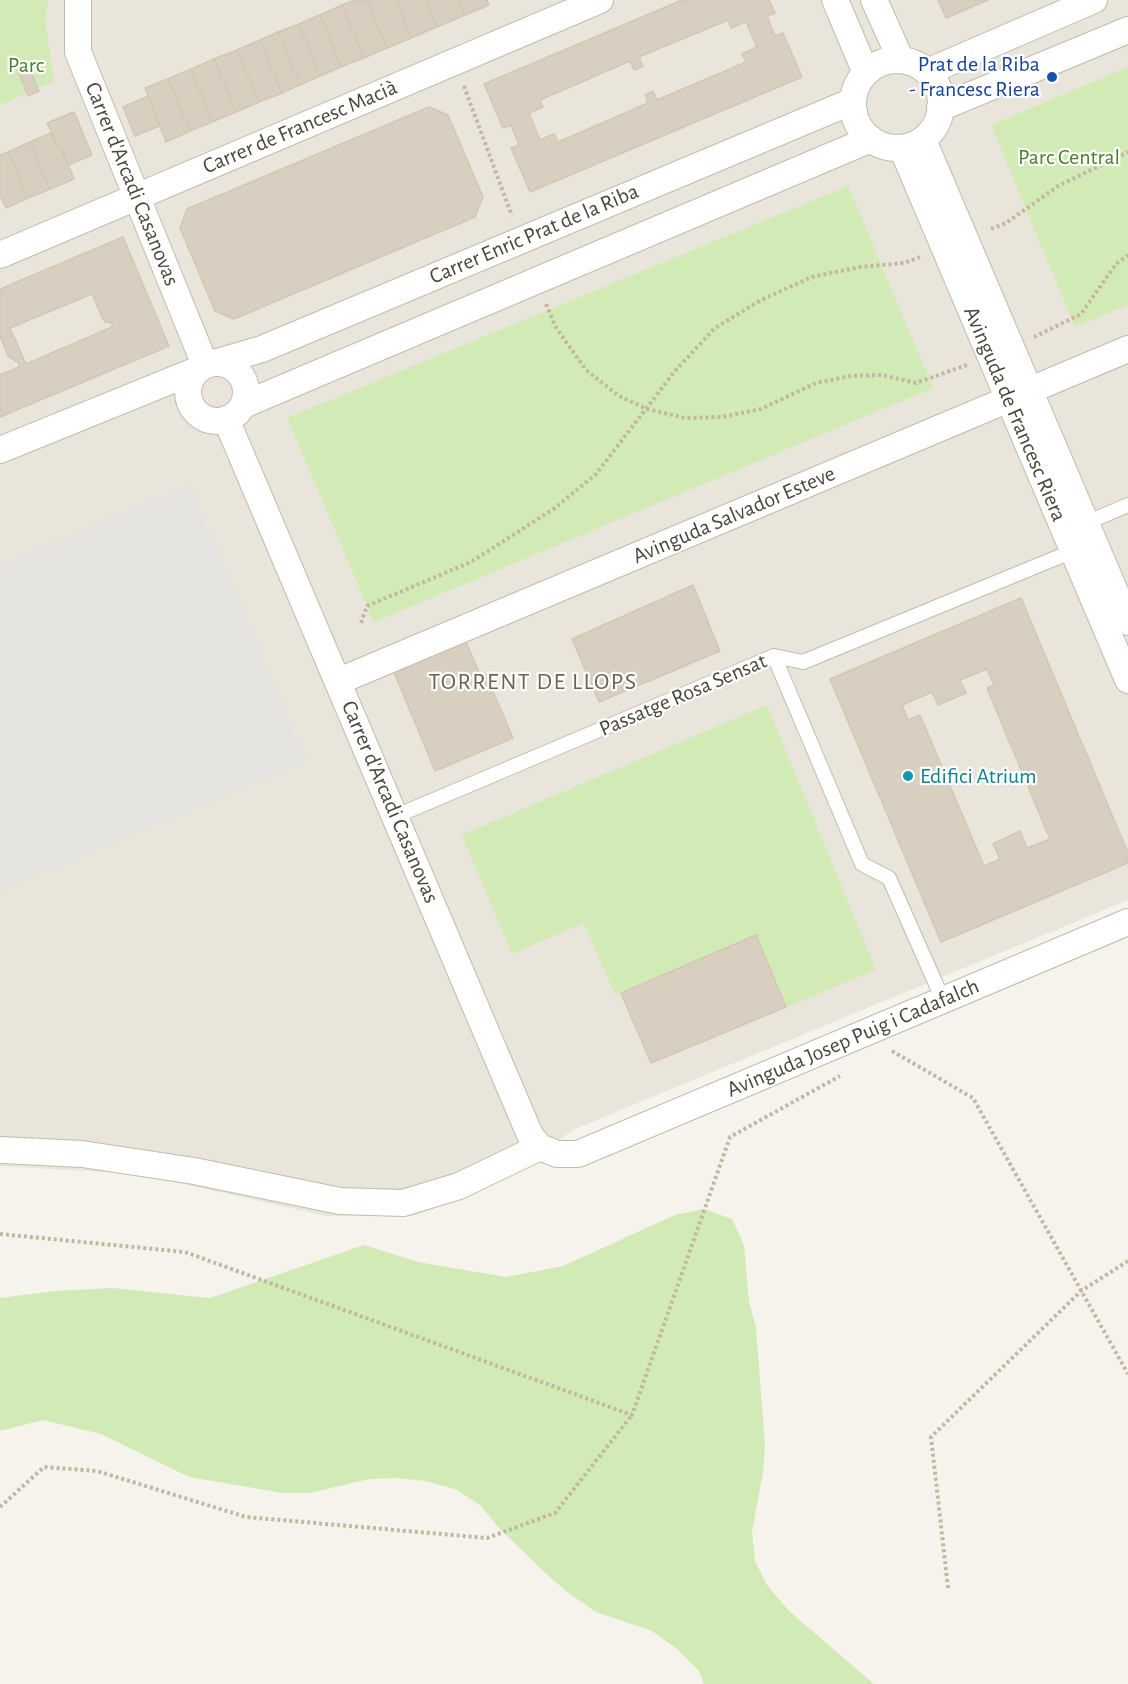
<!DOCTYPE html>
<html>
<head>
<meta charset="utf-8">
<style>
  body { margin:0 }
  canvas { display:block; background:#f6f3ec }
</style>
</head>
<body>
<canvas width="1128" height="1684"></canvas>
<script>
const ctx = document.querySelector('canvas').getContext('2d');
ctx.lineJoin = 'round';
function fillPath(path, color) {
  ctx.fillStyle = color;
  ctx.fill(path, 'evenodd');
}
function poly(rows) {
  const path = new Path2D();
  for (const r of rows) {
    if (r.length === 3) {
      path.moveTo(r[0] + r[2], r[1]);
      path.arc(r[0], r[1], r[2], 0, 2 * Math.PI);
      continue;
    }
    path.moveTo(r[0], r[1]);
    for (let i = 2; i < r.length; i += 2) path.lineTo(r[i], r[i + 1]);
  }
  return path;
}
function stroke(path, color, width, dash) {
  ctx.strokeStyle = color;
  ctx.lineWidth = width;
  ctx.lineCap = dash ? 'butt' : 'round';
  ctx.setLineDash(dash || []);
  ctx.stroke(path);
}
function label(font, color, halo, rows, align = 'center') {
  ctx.font = font + ' "Alegreya Sans",sans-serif';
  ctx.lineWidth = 4.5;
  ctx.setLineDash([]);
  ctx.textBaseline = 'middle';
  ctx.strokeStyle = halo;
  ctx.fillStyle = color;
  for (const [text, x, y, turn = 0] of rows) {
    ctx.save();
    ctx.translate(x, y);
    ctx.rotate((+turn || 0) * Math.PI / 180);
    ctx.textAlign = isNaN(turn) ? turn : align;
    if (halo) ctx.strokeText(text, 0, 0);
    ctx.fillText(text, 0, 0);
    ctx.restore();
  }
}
fillPath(poly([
  [0,0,1128,0,1128,900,575,1129,485,1189,413,1216,326,1216,138,1174,0,1166]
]), '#eae5da');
fillPath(poly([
  [0,0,48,0,45,19,54,81,0,105],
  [1128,67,1128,305,1075,327,991,125],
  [848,186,933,388,374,622,287,418],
  [767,705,876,970,786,1007,755,935,615,995,584,923,512,954,462,835],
  [704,1209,732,1219,744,1245,749,1301,756,1328,765,1445,763,1473,752,1531,755,1561,767,1585,789,1611,874,1684,704,1684,699,1671,677,1649,652,1631,596,1612,567,1592,542,1570,498,1527,480,1505,455,1489,425,1481,397,1478,369,1479,310,1493,283,1493,189,1477,101,1434,43,1420,0,1431,0,1298,55,1291,113,1288,210,1298,364,1245,418,1262,506,1277,563,1266,675,1215]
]), '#d2eab5');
fillPath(poly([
  [190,484,307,761,0,891,0,565]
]), '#e5e3e0');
const building = poly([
  [355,0,367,0,387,48,364,58,342,5,355,0],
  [367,0,396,0,411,38,387,48,367,0],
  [396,0,426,0,437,27,411,38,396,0],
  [426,0,459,0,465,15,437,27,426,0],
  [459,0,487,0,489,5,465,15,459,0],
  [682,0,769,0,775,13,767,16,775,36,783,33,802,77,530,192,511,148,519,145,511,125,503,128,484,84,682,0],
  [728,20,731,28,746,22,757,47,742,54,746,62,657,100,653,91,645,95,648,103,558,142,554,134,540,140,529,113,543,107,540,100,630,61,634,70,643,66,639,57,728,20],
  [938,0,988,0,946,18,938,0],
  [342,5,364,58,341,67,320,15,342,5],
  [320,15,341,67,320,76,299,24,320,15],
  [299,24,320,76,300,85,278,32,299,24],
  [278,32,300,85,282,93,260,40,278,32],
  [260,40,282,93,259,102,237,50,260,40],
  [237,50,259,102,236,112,214,59,237,50],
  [214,59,236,112,212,122,191,69,214,59],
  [27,62,39,91,28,96,16,66,27,62],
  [191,69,212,122,190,131,168,79,191,69],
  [168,79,190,131,166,142,145,88,168,79],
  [149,96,159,126,135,136,123,107,149,96],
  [429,107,448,115,483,197,475,217,234,319,215,311,180,228,187,209,429,107],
  [74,112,92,155,68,165,47,123,74,112],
  [51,133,58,149,61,147,74,179,50,189,30,142,51,133],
  [30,142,50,189,28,198,8,152,30,142],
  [8,152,28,198,6,208,0,195,0,155,8,152],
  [123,237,169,346,0,417,0,375,19,367,19,363,8,356,0,336,0,289,123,237],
  [92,294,102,317,105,322,112,323,112,327,26,364,10,328,92,294],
  [693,585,720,651,599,702,572,639,693,585],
  [1021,598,1128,853,1128,863,941,942,830,679,1021,598],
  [987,669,994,685,987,688,1050,839,1027,848,1020,831,993,844,1000,859,984,866,920,715,908,720,902,705,932,692,938,705,966,693,960,680,987,669],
  [456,618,481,677,486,675,513,738,435,771,384,648,456,618],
  [756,935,786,1007,651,1063,621,993,756,935]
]);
fillPath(building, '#d8cfc1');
stroke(building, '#d3c7b4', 1.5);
const service = poly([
  [1086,523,1128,505],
  [774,656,862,864,889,878,943,1000],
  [396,816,774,656,803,662,1073,551]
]);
const minor = poly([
  [78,0,78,52,205,365],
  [835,0,866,73],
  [874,0,901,60],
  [897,104,44],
  [927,72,1094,0],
  [940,108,1128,30],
  [923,140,1128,622],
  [902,148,1128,680],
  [0,255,600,0],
  [214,363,262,349,853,101],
  [217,392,29],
  [243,405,871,139],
  [226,419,530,1135,540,1147,557,1154,578,1154,1128,922],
  [0,450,197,370],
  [339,681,1128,349],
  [0,1150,82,1154,194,1171,340,1201,403,1203,459,1186,540,1147]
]);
stroke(service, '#c2bbae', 16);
stroke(minor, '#c2bbae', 28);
stroke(poly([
  [464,86,512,216],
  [991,229,1006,223,1058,186,1128,152],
  [546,304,555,326,586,370,619,396,647,409,685,418,722,417,761,409,816,383,850,376,882,375,916,383,967,365],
  [1034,337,1081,314,1116,264,1128,255],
  [361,623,367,606,471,562,555,508,596,474,675,371,715,328,761,300,812,277,860,267,904,263,920,257],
  [892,1051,973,1098,1128,1374],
  [0,1234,185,1252,632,1415,730,1137,840,1076],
  [0,1507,44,1467,97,1471,246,1517,487,1538,555,1513,632,1415],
  [948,1588,931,1437,1081,1291,1128,1261]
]), '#c4b79f', 4, [3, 3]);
stroke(service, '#fff', 14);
stroke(minor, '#fff', 26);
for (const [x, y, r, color] of [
  [1052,77,6,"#1a4fb4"],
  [908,776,6,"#0f9aa8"]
]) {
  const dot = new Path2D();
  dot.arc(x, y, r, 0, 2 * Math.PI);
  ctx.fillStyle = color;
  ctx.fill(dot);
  stroke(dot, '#fff', 2);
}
label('22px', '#164399', '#fff', [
  ["Prat de la Riba",1040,64],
  ["- Francesc Riera",1040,89]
], 'right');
label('22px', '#4a7f2a', '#fff', [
  ["Parc",26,65],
  ["Parc Central",1069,157]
]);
label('22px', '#4b4439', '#fff', [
  ["Carrer de Francesc Macià",300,127,-23],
  ["Carrer d'Arcadi Casanovas",132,184,68],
  ["Carrer Enric Prat de la Riba",534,234,-23],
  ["Avinguda de Francesc Riera",1015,414,67],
  ["Avinguda Salvador Esteve",734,515,-23],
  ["Passatge Rosa Sensat",683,695,-23],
  ["Carrer d'Arcadi Casanovas",390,802,67],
  ["Avinguda Josep Puig i Cadafalch",853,1038,-23]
]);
label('22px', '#0d838f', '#fff', [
  ["Edifici Atrium",920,776]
], 'left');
ctx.letterSpacing = '1.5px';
label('24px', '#6e6250', '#fff', [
  ["TORRENT DE LLOPS",533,682]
]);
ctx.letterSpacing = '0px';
</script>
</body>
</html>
